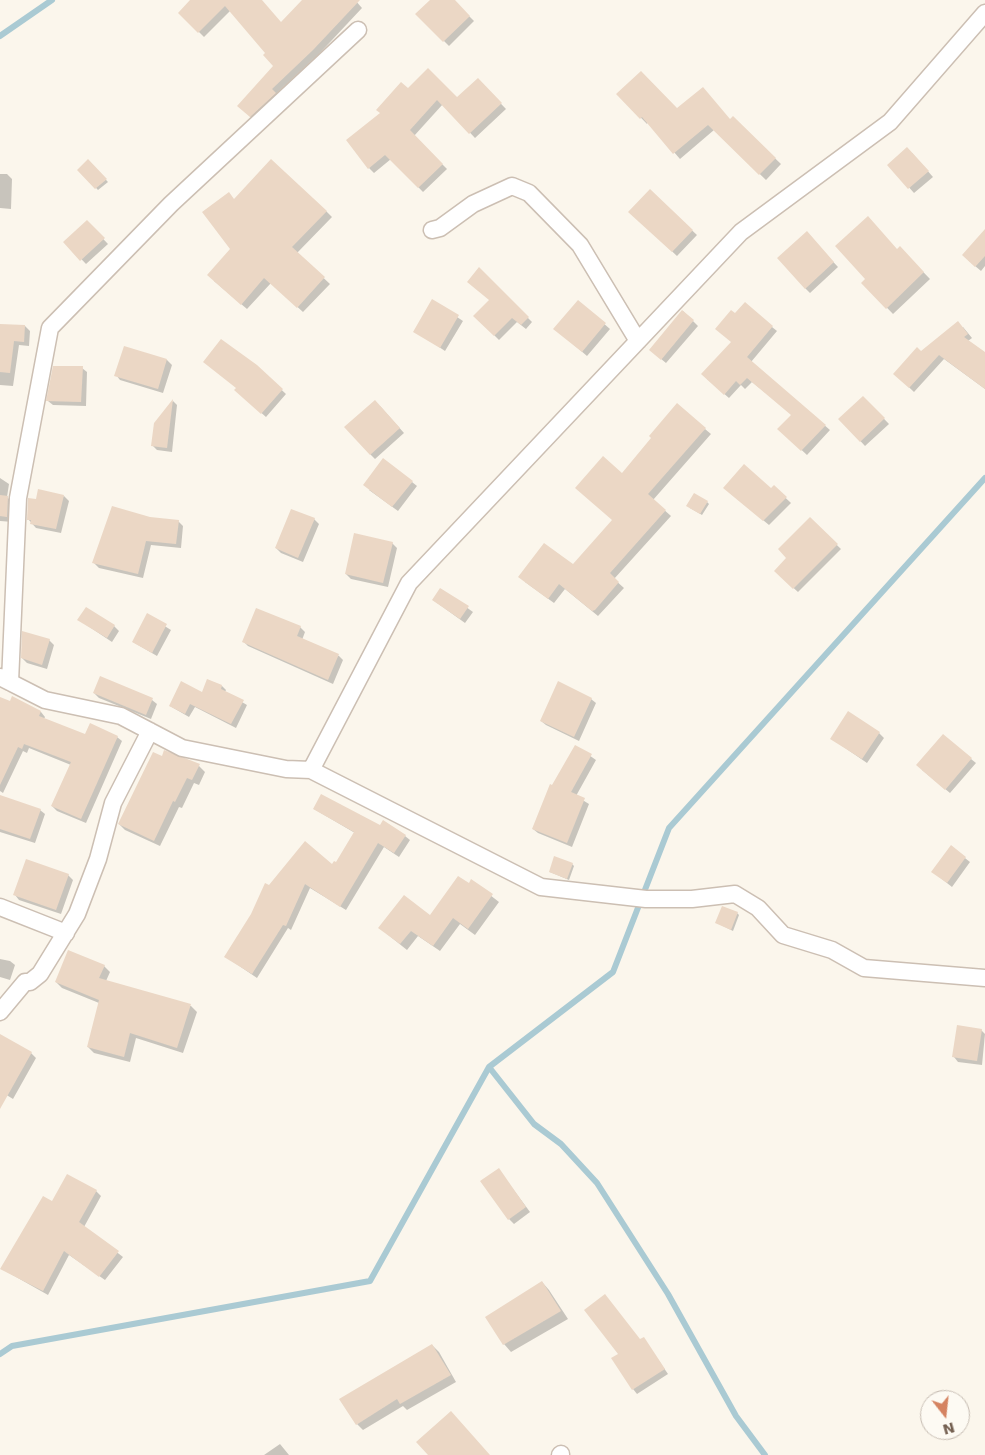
<!DOCTYPE html>
<html>
<head>
<meta charset="utf-8">
<style>
  body { margin:0 }
  #map { position:relative; width:985px; height:1455px; overflow:hidden; background:#fbf6ec; font-family:"DejaVu Sans",sans-serif }
  canvas { display:block }
  .north { position:absolute; left:920px; top:1390px; width:50px; height:50px; box-sizing:border-box; background:#fdfaf3; border:1px solid #c6bcb2; border-radius:50%; rotate:164deg; font-size:14px; font-weight:700; line-height:20px; text-align:center; color:#746051 }
  .north::after { content:''; display:block; margin:auto; width:18px; height:22px; background:#d58361; clip-path:polygon(50% 0,100% 100%,50% 72%,0 100%) }
</style>
</head>
<body>
<div id="map">
<canvas width="985" height="1455"></canvas>
<div class="north">N</div>
</div>
<script>
const ctx = document.querySelector('canvas').getContext('2d');
ctx.lineJoin = 'round';
function fillPath(path, color) {
  ctx.fillStyle = color;
  ctx.fill(path, 'evenodd');
}
function poly(rows) {
  const path = new Path2D();
  for (const r of rows) {
    path.moveTo(r[0], r[1]);
    for (let i = 2; i < r.length; i += 2) path.lineTo(r[i], r[i + 1]);
  }
  return path;
}
function stroke(path, color, width, dash) {
  ctx.strokeStyle = color;
  ctx.lineWidth = width;
  ctx.lineCap = dash ? 'butt' : 'round';
  ctx.setLineDash(dash || []);
  ctx.stroke(path);
}
fillPath(poly([
  [192,0,261,0,281,24,304,0,355,0,362,8,318,55,276,94,280,98,255,121,239,106,275,66,267,53,231,10,204,37,180,13],
  [432,0,453,0,474,21,449,46,417,14],
  [478,80,506,109,475,138,443,104,414,136,447,169,423,192,391,159,374,173,369,168,382,113,408,89,457,99],
  [618,94,677,110,731,120,733,118,781,164,766,180,714,130,680,159,648,122,647,124],
  [912,153,933,177,914,193,889,165],
  [88,161,108,182,98,190,79,170],
  [0,174,7,174,12,179,11,209,0,208],
  [650,191,697,235,677,256,630,212],
  [235,200,326,211,332,217,297,253,330,284,303,312,271,283,247,309,214,281,232,249],
  [87,222,108,244,86,264,65,242],
  [985,234,985,266,981,271,968,260],
  [811,238,838,267,810,293,805,288],
  [900,248,930,279,893,314,863,283],
  [479,269,532,322,526,329,517,322,499,340,475,316,491,300],
  [433,301,463,321,445,351,415,331],
  [578,301,610,329,587,356,560,333],
  [683,311,698,326,666,363,655,354],
  [736,315,772,327,777,331,751,362,830,430,807,455,779,429,793,415,752,382,745,389,741,385,729,398,707,379,732,343],
  [0,325,25,326,30,331,29,346,19,345,13,386,0,385],
  [963,327,972,338,968,341,985,354,985,389,944,359,914,392,895,374,921,352],
  [125,347,167,360,172,365,163,393,120,380,116,375],
  [256,366,286,394,266,417,240,394],
  [82,368,87,372,86,406,53,405,48,401],
  [863,397,889,424,865,446,840,419],
  [173,401,177,405,172,452,157,450,152,445,155,423],
  [380,406,404,433,375,459,370,454],
  [705,429,711,434,653,500,671,516,614,579,624,588,598,616,565,589,554,603,525,582,573,566,614,520,623,475],
  [0,478,9,484,7,497,14,504,13,522,0,521],
  [412,482,417,486,398,511,369,490],
  [774,487,791,503,769,525,730,493,772,490],
  [64,496,69,501,61,533,36,528,28,519],
  [707,502,709,504,702,515,690,508],
  [149,518,178,521,183,526,181,548,151,545,143,578,99,568,94,563],
  [314,519,319,524,303,562,281,553,276,548],
  [810,519,841,549,798,592,775,571,788,558],
  [392,543,397,548,388,587,351,579,346,574],
  [441,589,473,612,465,623,433,600],
  [147,615,171,630,157,656,133,642],
  [79,620,114,626,119,631,112,642],
  [300,627,305,632,302,640,339,656,343,660,333,684,248,646,243,641],
  [49,640,54,645,47,669,27,663,22,658],
  [222,686,226,690,225,692,247,705,236,728,195,707,189,717,170,706],
  [94,693,152,700,157,704,151,719,99,698],
  [0,698,10,703,13,698,41,712,45,717,44,719,86,736,117,737,122,741,86,823,57,811,52,806,71,765,29,748,27,753,23,751,3,793,0,791],
  [591,699,596,703,579,741,546,725,541,721],
  [879,733,884,738,867,763,832,739],
  [576,746,596,760,576,796,589,804,572,847,538,833,533,829,552,786],
  [162,757,199,766,205,772,199,785,194,783,182,808,179,807,160,846,125,830,119,824],
  [971,759,976,763,950,793,922,770],
  [314,809,380,827,405,836,410,840,399,857,384,847,346,910,310,888,291,930,288,928,257,978,226,957,269,886,336,864,355,833],
  [40,810,45,814,35,843,0,832,0,813],
  [951,847,970,862,952,887,938,876],
  [572,864,574,866,569,880,550,872],
  [68,875,73,880,61,914,19,900,15,895],
  [472,881,499,902,475,935,460,924,440,951,418,936,407,950,387,934,430,917],
  [737,913,739,915,733,931,717,923],
  [0,959,10,961,15,965,10,980,0,977],
  [104,966,110,972,106,981,191,1006,197,1012,183,1053,136,1038,130,1062,94,1053,88,1047,99,1003,62,988,56,982],
  [981,1030,985,1034,982,1065,958,1062,954,1057],
  [0,1046,31,1053,36,1058,13,1099,0,1091],
  [499,1170,530,1212,514,1224,509,1219],
  [96,1191,101,1196,84,1227,123,1257,105,1280,69,1255,48,1295,2,1269,52,1203],
  [542,1282,549,1290,568,1319,511,1352,504,1344],
  [644,1339,668,1374,637,1394,633,1389,619,1354],
  [432,1345,439,1352,456,1382,407,1410,403,1406,363,1430,357,1424],
  [280,1444,289,1455,264,1455]
]), '#0003');
stroke(poly([
  [0,36,52,0],
  [489,1067,534,1124,561,1144,597,1183,668,1294,736,1416,765,1455],
  [0,1354,12,1346,370,1281,489,1067,613,972,669,828,985,478]
]), '#aacad3', 6);
fillPath(poly([
  [190,0,262,0,281,22,302,0,360,0,313,50,272,89,276,93,250,117,237,106,273,66,263,55,265,53,225,6,198,33,178,13],
  [430,0,455,0,470,16,443,42,415,14],
  [428,68,457,97,478,78,502,103,469,134,437,100,410,130,443,164,418,188,385,155,368,169,346,140,380,113,376,110,401,82,408,88],
  [641,71,677,108,703,87,730,119,733,116,776,158,759,175,708,125,673,154,642,117,640,119,616,94],
  [907,147,929,171,908,189,887,165],
  [88,159,107,179,95,189,77,170],
  [271,159,327,211,292,247,325,277,297,308,264,278,241,305,207,275,230,249,202,212,229,192,234,199],
  [650,189,693,230,672,252,628,212],
  [868,216,897,249,900,246,924,272,886,309,861,283,865,279,835,246],
  [87,220,105,238,80,261,63,242],
  [985,229,985,256,975,267,962,255],
  [807,231,834,262,805,289,777,258],
  [479,267,529,317,521,325,512,318,494,336,473,316,489,300,467,282],
  [432,299,459,315,440,348,413,332],
  [578,300,606,323,582,352,553,329],
  [745,302,773,326,747,357,826,425,801,451,777,429,791,415,747,378,740,385,736,381,724,395,701,374,731,342,715,329,731,310,735,313],
  [682,310,694,320,661,360,649,350],
  [958,321,968,334,964,337,985,352,985,389,939,355,909,388,893,374,917,347,921,351],
  [0,324,25,325,24,342,14,341,10,373,0,372],
  [221,339,257,365,283,389,261,414,234,390,236,388,203,362],
  [124,346,167,359,158,389,114,376],
  [53,366,83,366,81,402,46,401],
  [863,396,885,418,860,442,838,419],
  [173,399,167,448,151,446,154,423],
  [375,400,400,428,370,455,344,427],
  [677,403,706,428,648,494,666,510,610,573,619,582,595,610,592,611,559,584,548,599,518,577,544,543,573,564,612,520,575,488,603,456,622,473,651,438,649,436],
  [383,458,413,481,392,507,363,485],
  [744,464,771,488,774,485,787,497,763,521,723,488],
  [38,489,64,495,56,529,30,524,31,520,27,520,28,498,36,499],
  [694,493,708,501,700,514,686,506],
  [0,495,8,496,7,517,0,516],
  [112,506,150,517,179,520,176,544,146,541,138,574,92,563],
  [291,509,315,518,298,558,275,548],
  [810,517,838,544,793,589,774,571,786,558,778,549],
  [354,533,393,542,383,583,345,574],
  [440,588,469,606,460,619,432,600],
  [86,607,115,625,107,638,77,620],
  [256,608,301,626,297,636,339,654,328,680,242,642],
  [147,613,167,624,152,653,132,642],
  [22,631,50,639,42,665,21,658],
  [100,676,153,698,146,715,93,693],
  [207,679,222,685,221,689,244,700,231,724,190,704,185,714,169,706,181,681,202,692],
  [558,681,592,698,574,737,540,721],
  [12,696,41,711,39,716,85,734,90,723,118,736,81,819,51,806,71,762,24,744,22,749,18,747,0,785,0,697,10,701],
  [848,711,880,732,862,759,830,739],
  [943,734,972,758,945,790,916,765],
  [575,745,592,754,571,792,585,798,567,843,532,829,550,784,552,785],
  [164,750,200,764,192,780,187,778,175,802,173,801,154,841,118,824,153,752,162,756],
  [321,794,380,825,383,820,406,835,394,853,378,843,340,907,305,884,286,926,283,925,252,974,224,957,251,914,265,883,269,885,305,841,332,864,334,861,336,862,354,832,313,809],
  [0,795,41,809,30,839,0,829],
  [951,845,966,857,947,883,931,872],
  [554,856,573,863,567,879,549,872],
  [26,859,69,874,56,910,13,895],
  [458,876,469,883,471,879,493,894,468,929,453,918,433,946,411,931,400,944,378,928,404,895,430,915],
  [722,906,738,912,731,930,715,923],
  [68,950,105,965,99,978,191,1004,177,1048,130,1033,124,1057,87,1047,99,1000,55,982],
  [957,1025,982,1029,977,1061,952,1057],
  [0,1034,32,1052,0,1109],
  [499,1168,526,1207,508,1220,480,1181],
  [67,1174,97,1190,79,1222,119,1251,99,1277,64,1251,43,1291,0,1269,43,1196,52,1201],
  [542,1281,561,1311,503,1345,485,1317],
  [605,1294,640,1339,644,1337,665,1369,632,1390,611,1358,618,1354,584,1310],
  [432,1344,451,1375,400,1404,397,1399,356,1425,339,1399],
  [451,1411,490,1455,428,1455,416,1442]
]), '#ebd7c5');
const minor = poly([
  [432,230,440,228,473,204,512,186,529,193,580,245,638,341],
  [0,677,45,700,121,716,182,748,286,769,311,770,541,887,646,899,692,899,735,894,758,908,783,935,832,950,864,968,985,978],
  [10,682,18,498,50,328,171,204,358,30],
  [311,770,409,583,741,232,890,122,985,13],
  [0,907,66,933],
  [0,1012,25,982,30,982,40,974,77,914,98,859,113,803,150,731],
  [560,1455,561,1454]
]);
stroke(minor, '#ccbfb3', 19);
stroke(minor, '#fff', 16);
</script>
</body>
</html>
